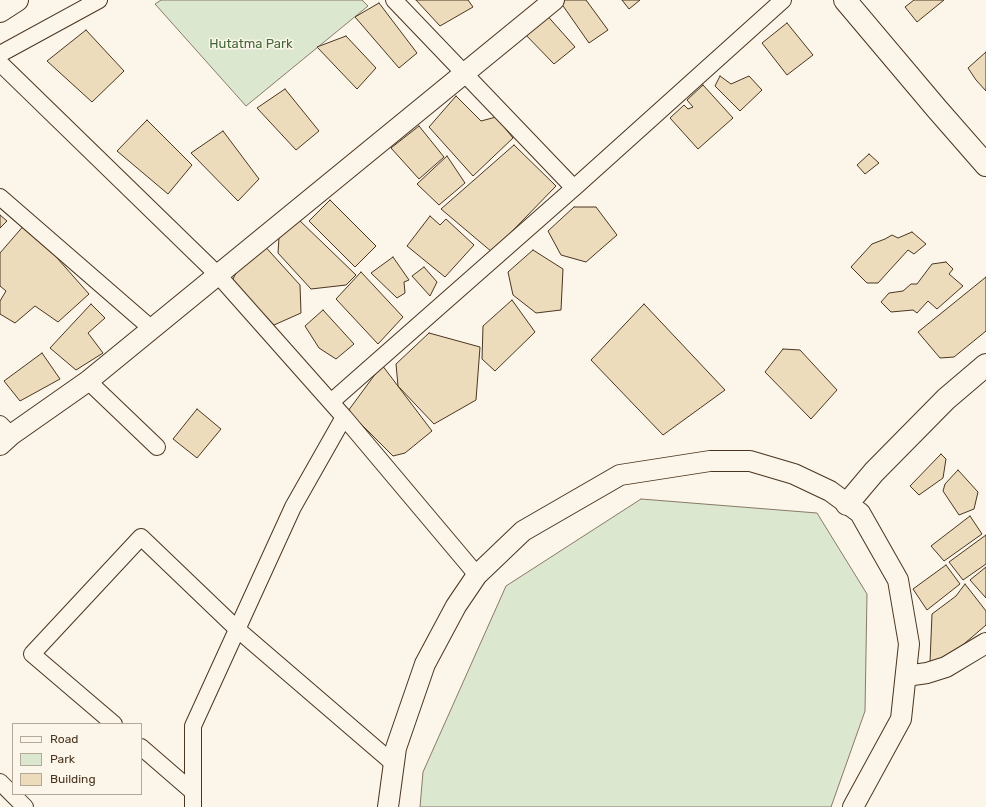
<!DOCTYPE html>
<html>
<head>
<meta charset="utf-8">
<style>
  body { margin:0 }
  #map { position:relative; width:986px; height:807px; overflow:hidden; background:#fbf6e9; font-family:Rubik,sans-serif }
  canvas { display:block }
  .legend { position:absolute; left:12px; top:723px; width:130px; height:72px; box-sizing:border-box; background:#fbf6e9; border:1px solid #b4a999; margin:0; padding:5px 7px; list-style:none; font-size:12px; color:#4a3520 }
  .legend li { display:flex; align-items:center; gap:8px; height:20px }
  .legend b { width:20px; border:1px solid #b4a999 }
</style>
</head>
<body>
<div id="map">
<canvas width="986" height="807"></canvas>
<ul class="legend">
<li><b style="height:5px;background:#fbf6e9"></b>Road</li>
<li><b style="height:11px;background:#dce7d0"></b>Park</li>
<li><b style="height:11px;background:#ecdcbc"></b>Building</li>
</ul>
</div>
<script>
const ctx = document.querySelector('canvas').getContext('2d');
ctx.lineJoin = 'round';
function fillPath(path, color) {
  ctx.fillStyle = color;
  ctx.fill(path, 'evenodd');
}
function poly(rows) {
  const path = new Path2D();
  for (const r of rows) {
    path.moveTo(r[0], r[1]);
    for (let i = 2; i < r.length; i += 2) path.lineTo(r[i], r[i + 1]);
  }
  return path;
}
function stroke(path, color, width, dash) {
  ctx.strokeStyle = color;
  ctx.lineWidth = width;
  ctx.lineCap = dash ? 'butt' : 'round';
  ctx.setLineDash(dash || []);
  ctx.stroke(path);
}
function label(font, color, halo, rows, align = 'center') {
  ctx.font = font + ' Rubik,sans-serif';
  ctx.lineWidth = 3;
  ctx.setLineDash([]);
  ctx.textBaseline = 'middle';
  ctx.strokeStyle = halo;
  ctx.fillStyle = color;
  for (const [text, x, y, turn = 0] of rows) {
    ctx.save();
    ctx.translate(x, y);
    ctx.rotate((+turn || 0) * Math.PI / 180);
    ctx.textAlign = isNaN(turn) ? turn : align;
    if (halo) ctx.strokeText(text, 0, 0);
    ctx.fillText(text, 0, 0);
    ctx.restore();
  }
}
const green = poly([
  [161,0,362,0,368,6,246,106,155,4,161,0],
  [641,499,817,513,867,594,865,711,831,807,420,807,423,772,506,586,641,499]
]);
fillPath(green, '#dce7d0');
stroke(green, '#887966', 1);
const building = poly([
  [416,0,468,0,473,7,440,26,416,0],
  [565,0,586,0,608,30,589,43,561,3,565,0],
  [622,0,640,0,629,9,622,0],
  [914,0,944,0,917,22,905,7,914,0],
  [379,3,417,53,399,68,355,17,379,3],
  [544,12,575,47,554,64,522,31,544,12],
  [787,23,813,55,787,75,762,43,787,23],
  [86,30,124,71,92,102,47,61,86,30],
  [346,36,376,68,357,89,317,47,346,36],
  [986,52,986,91,976,80,968,68,986,52],
  [720,76,731,84,749,76,762,90,740,111,715,86,720,76],
  [703,85,733,118,698,149,670,118,684,105,688,109,693,107,687,100,703,85],
  [285,89,319,131,296,150,257,108,285,89],
  [456,96,481,121,496,117,513,138,473,176,429,127,456,96],
  [147,120,192,165,168,194,117,151,147,120],
  [419,126,444,157,419,179,391,148,419,126],
  [223,131,259,179,238,201,191,153,223,131],
  [514,145,556,186,492,252,441,209,514,145],
  [869,154,879,163,865,174,857,165,869,154],
  [447,156,465,183,439,205,417,184,447,156],
  [330,200,376,246,355,267,309,221,330,200],
  [574,207,596,207,617,235,586,262,561,255,548,231,574,207],
  [0,215,7,221,0,228,0,215],
  [430,216,440,225,446,219,474,245,445,277,407,246,430,216],
  [297,218,356,275,346,285,311,289,278,253,279,237,297,218],
  [26,223,89,294,58,322,35,306,15,323,0,314,0,301,6,291,0,286,0,253,26,223],
  [912,232,926,244,914,254,908,250,878,283,867,283,851,267,872,244,885,239,892,235,898,238,912,232],
  [261,242,300,285,301,313,274,325,232,281,244,257,261,242],
  [533,250,563,269,561,310,536,313,513,295,508,272,533,250],
  [393,257,409,280,404,282,405,293,397,298,371,273,393,257],
  [946,262,953,269,949,274,963,286,937,309,928,301,917,313,913,310,891,312,881,302,889,293,903,291,911,284,917,284,932,264,946,262],
  [424,267,437,282,430,296,412,276,424,267],
  [361,272,403,317,378,344,336,299,361,272],
  [986,277,986,331,954,357,940,358,918,332,986,277],
  [512,300,535,332,495,371,482,359,483,326,512,300],
  [91,304,105,318,88,333,103,353,76,370,50,348,91,304],
  [644,304,725,390,663,435,591,360,644,304],
  [323,310,354,344,336,359,319,348,305,326,323,310],
  [429,333,480,347,476,400,434,424,398,386,396,364,429,333],
  [783,349,800,350,837,390,811,419,765,372,783,349],
  [42,353,60,379,20,401,4,381,42,353],
  [382,365,432,431,405,453,393,456,348,411,382,365],
  [197,409,221,429,197,458,173,439,197,409],
  [941,454,946,459,943,478,919,495,910,486,941,454],
  [958,470,978,492,974,509,959,515,943,491,945,484,958,470],
  [970,516,982,534,944,561,931,546,970,516],
  [986,535,986,564,963,580,949,562,986,535],
  [946,565,960,584,927,610,913,589,946,565],
  [986,567,986,598,970,580,986,567],
  [965,584,986,611,986,625,943,662,930,662,932,614,956,596,965,584]
]);
fillPath(building, '#ecdcbc');
stroke(building, '#4a3520', 1);
const minor = poly([
  [0,54,99,0],
  [0,63,218,275,344,417,293,507,193,726,193,807],
  [574,188,783,0],
  [0,197,152,329],
  [88,381,157,447],
  [331,402,574,188,394,0],
  [344,417,477,575],
  [0,424,11,435],
  [114,724,32,654,141,537,237,629,394,764],
  [141,747,193,792],
  [0,782,25,807]
]);
const tertiary = poly([
  [0,445,11,435,88,381,554,0],
  [906,676,927,673,946,667,986,643],
  [388,807,396,748,425,664,456,606,477,575,523,531,620,475,710,461,750,461,794,474,830,491,860,513,898,580,909,644,901,719,853,807]
]);
const secondary = poly([
  [845,0,937,109,986,165],
  [847,504,874,472,946,399,986,365]
]);
const trunk = poly([
  [0,11,17,0]
]);
stroke(minor, '#4a3520', 18);
stroke(tertiary, '#4a3520', 22);
stroke(secondary, '#4a3520', 24);
stroke(trunk, '#4a3520', 24);
stroke(minor, '#fbf6e9', 16);
stroke(tertiary, '#fbf6e9', 20);
stroke(secondary, '#fbf6e9', 22);
stroke(trunk, '#fbf6e9', 22);
label('13px', '#436837', '#fbf6e9', [
  ["Hutatma Park",251,44]
]);
</script>
</body>
</html>
